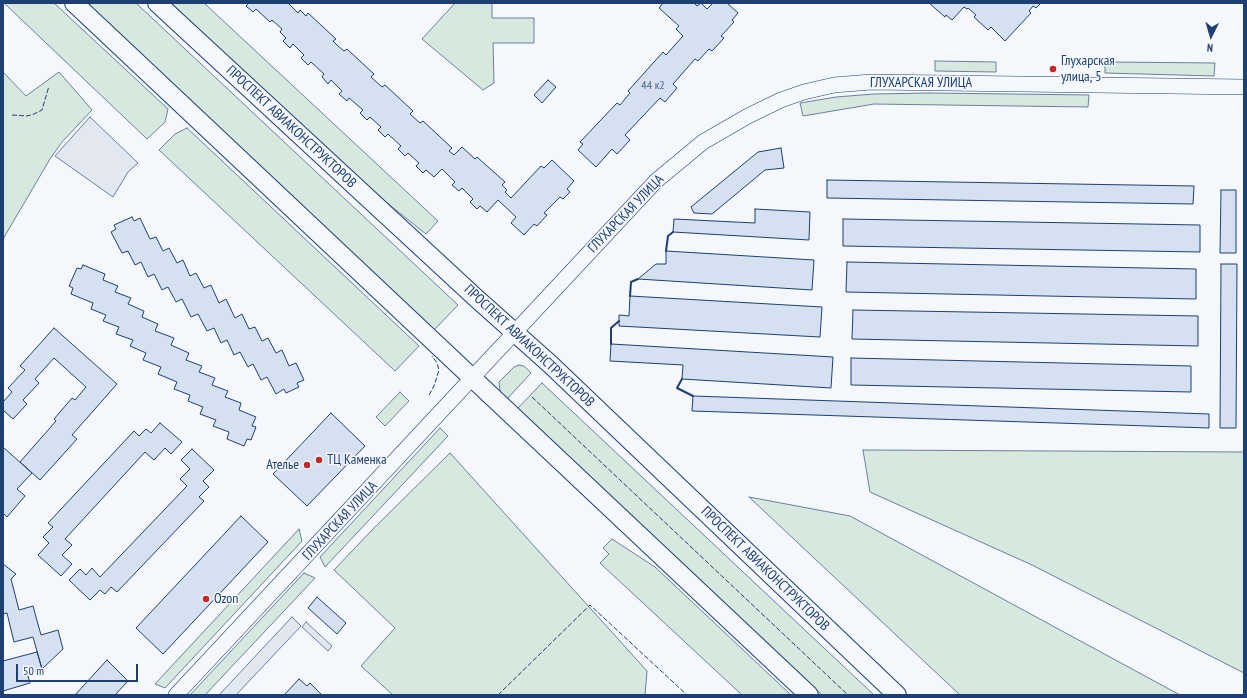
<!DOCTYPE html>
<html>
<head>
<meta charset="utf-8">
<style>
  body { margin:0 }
  #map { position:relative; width:1247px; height:698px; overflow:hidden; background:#f4f7fb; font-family:"PT Sans Narrow",sans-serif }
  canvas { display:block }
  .frame { position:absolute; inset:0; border:4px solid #1d3f73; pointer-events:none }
  .north { position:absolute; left:1191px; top:16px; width:40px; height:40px; -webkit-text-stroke:3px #f4f7fb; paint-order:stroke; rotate:185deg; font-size:11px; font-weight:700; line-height:16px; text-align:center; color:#1d3f73 }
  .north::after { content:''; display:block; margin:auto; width:14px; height:18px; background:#1d3f73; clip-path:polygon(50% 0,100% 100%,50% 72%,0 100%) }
  .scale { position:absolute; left:16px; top:664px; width:122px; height:18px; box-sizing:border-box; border:2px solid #1d3f73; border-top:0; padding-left:5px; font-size:12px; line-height:14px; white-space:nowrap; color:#1d3f73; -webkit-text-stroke:3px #f4f7fb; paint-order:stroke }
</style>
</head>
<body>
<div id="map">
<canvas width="1247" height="698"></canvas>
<div class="frame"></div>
<div class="north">N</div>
<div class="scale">50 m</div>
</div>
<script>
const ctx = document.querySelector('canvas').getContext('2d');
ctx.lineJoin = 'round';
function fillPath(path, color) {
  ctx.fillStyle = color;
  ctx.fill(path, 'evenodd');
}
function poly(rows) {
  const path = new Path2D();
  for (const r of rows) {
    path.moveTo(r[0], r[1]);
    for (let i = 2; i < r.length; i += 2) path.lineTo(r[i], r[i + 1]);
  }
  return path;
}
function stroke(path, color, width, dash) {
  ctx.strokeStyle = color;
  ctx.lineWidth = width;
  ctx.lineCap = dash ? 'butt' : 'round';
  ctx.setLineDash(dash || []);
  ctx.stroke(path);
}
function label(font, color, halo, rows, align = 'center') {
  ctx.font = font + ' "PT Sans Narrow",sans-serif';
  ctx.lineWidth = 3;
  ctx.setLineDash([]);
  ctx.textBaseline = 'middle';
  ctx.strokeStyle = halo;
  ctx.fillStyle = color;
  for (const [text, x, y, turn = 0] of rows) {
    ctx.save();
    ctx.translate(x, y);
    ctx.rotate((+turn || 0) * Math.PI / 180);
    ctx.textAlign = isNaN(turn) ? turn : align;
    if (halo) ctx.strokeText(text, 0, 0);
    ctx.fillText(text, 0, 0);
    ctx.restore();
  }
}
const green = poly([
  [4,3,54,3,168,109,165,122,147,139,4,3],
  [86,3,136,3,458,305,434,330,86,3],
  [171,3,204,3,438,221,426,234,367,187,171,3],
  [455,3,492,3,492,18,534,18,534,43,493,43,494,83,483,90,422,39,455,3],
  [935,61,996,62,996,72,935,71,935,61],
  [1108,62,1215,63,1214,76,1105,73,1105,67,1108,62],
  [3,72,26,96,59,72,92,110,62,142,50,159,3,239,3,72],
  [930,93,1089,95,1088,107,874,104,803,116,800,103,836,97,874,94,930,93],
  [187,128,419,346,395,371,159,150,175,134,187,128],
  [519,365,524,366,531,373,507,399,500,391,499,382,514,367,519,365],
  [542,383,874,695,822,695,517,409,542,383],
  [400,392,409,401,385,426,376,417,400,392],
  [440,428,448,436,325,567,320,557,440,428],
  [863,450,1244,452,1244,673,1032,565,870,492,863,450],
  [450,453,647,671,645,695,393,695,361,666,395,628,334,570,373,529,450,453],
  [749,497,850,516,1180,695,960,695,749,497],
  [299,529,302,541,165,688,155,684,299,529],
  [612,539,655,567,791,695,742,695,600,563,609,554,603,548,612,539],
  [304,573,315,578,205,695,190,695,304,573]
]);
fillPath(green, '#d7e8df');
stroke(green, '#687fa3', 1);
const parking = poly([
  [90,117,138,163,128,172,113,197,55,156,90,117],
  [292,617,301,626,236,695,219,695,292,617],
  [306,622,332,646,328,651,302,627,306,622]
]);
fillPath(parking, '#e3e8f0');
stroke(parking, '#687fa3', 1);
const building = poly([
  [249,3,288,3,298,13,300,10,306,16,308,13,336,39,333,41,338,46,344,51,347,49,374,74,371,77,382,87,385,85,413,111,410,114,420,123,423,121,452,148,449,151,454,155,462,147,475,159,477,157,505,182,502,185,507,190,505,192,511,198,541,166,544,168,552,160,574,181,567,189,570,192,563,199,560,197,544,213,547,215,537,226,534,224,524,235,511,223,516,217,498,200,487,212,480,206,477,209,470,202,473,199,462,188,459,191,452,185,455,182,442,169,434,177,426,170,423,173,416,166,419,163,408,153,405,156,398,149,401,146,388,134,385,137,378,130,381,127,370,117,367,120,360,113,363,110,349,98,347,101,339,94,342,91,331,80,328,84,322,77,324,74,311,62,308,65,301,58,304,55,293,44,290,48,283,41,286,38,280,32,282,29,272,20,270,22,256,9,253,12,246,6,249,3],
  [663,3,694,3,697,6,701,3,707,9,713,3,727,3,738,13,732,20,734,22,721,36,724,38,714,49,712,51,709,49,698,61,695,59,673,84,677,88,665,102,660,98,625,135,630,140,617,154,612,149,596,167,578,150,583,144,580,142,617,103,620,105,630,93,628,91,663,52,666,55,683,36,676,29,679,26,659,8,663,3],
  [929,3,1041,3,1036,8,1033,6,1029,11,1031,13,1005,41,991,27,988,30,974,17,976,15,968,8,967,9,964,7,952,20,946,15,945,17,929,3],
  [548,80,556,87,542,103,534,95,548,80],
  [781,148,784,168,765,170,712,214,694,213,691,207,758,152,781,148],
  [827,180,1194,186,1193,204,827,198,827,180],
  [1221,190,1236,190,1236,253,1220,253,1221,190],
  [755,209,810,212,809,240,673,232,674,219,755,223,755,209],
  [132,217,134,221,140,218,150,239,156,237,163,251,169,248,177,263,183,260,190,276,196,273,204,288,211,285,219,303,226,299,235,318,242,314,249,329,255,327,262,341,268,338,276,353,282,350,289,366,296,363,304,380,297,383,299,387,286,393,284,389,276,394,267,377,261,380,253,364,248,367,240,352,234,355,227,340,221,343,214,328,207,331,198,314,191,317,182,299,176,302,168,287,162,290,154,274,148,277,141,262,135,265,128,251,122,253,111,232,116,229,114,225,132,217],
  [843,219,1200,225,1200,252,843,246,843,219],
  [666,251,814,260,812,290,638,279,656,264,666,264,666,251],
  [847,262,1196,269,1196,299,846,292,847,262],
  [1221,264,1237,264,1236,428,1220,428,1221,264],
  [83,265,105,274,103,280,118,286,115,292,131,298,128,304,144,311,142,317,158,324,155,331,174,338,171,345,189,353,186,360,202,366,199,372,215,378,212,385,228,391,225,397,241,403,239,410,256,417,252,426,256,427,251,440,247,439,244,446,227,439,229,432,213,426,216,420,200,414,203,407,188,401,190,395,174,389,177,382,158,374,161,367,143,360,146,353,130,346,133,340,116,334,119,327,103,321,106,315,91,309,93,303,71,294,73,288,69,286,77,268,81,269,83,265],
  [630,296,822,307,820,337,619,326,619,315,629,316,630,296],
  [853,310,1198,316,1198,346,852,339,853,310],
  [54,328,117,384,72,435,77,439,40,480,20,462,56,421,54,419,72,398,75,400,86,387,54,358,35,379,39,383,23,400,27,404,13,419,3,410,3,402,12,392,8,388,25,370,20,366,54,328],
  [611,344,833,357,831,388,682,379,683,365,610,361,611,344],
  [851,358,1191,366,1191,392,851,385,851,358],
  [693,396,1209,414,1209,428,692,411,693,396],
  [331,413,365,446,307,506,273,474,331,413],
  [160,423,182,442,171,454,165,448,154,460,145,452,65,539,72,545,62,555,72,564,61,576,38,555,49,543,43,537,53,527,48,523,134,431,139,436,146,429,151,433,160,423],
  [3,447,32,473,17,489,25,496,7,517,3,513,3,447],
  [192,449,214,470,203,481,209,487,199,497,204,501,117,592,111,587,105,594,100,590,90,600,69,580,80,569,86,575,92,568,100,577,187,486,180,479,190,469,181,460,192,449],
  [241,516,268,542,163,654,136,628,241,516],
  [3,564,16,574,11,579,19,610,33,606,41,635,58,630,63,649,42,669,33,637,14,642,7,613,3,614,3,564],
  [317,597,346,623,337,634,308,608,317,597],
  [37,652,42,669,27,673,30,683,3,691,3,661,37,652],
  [107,660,128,681,115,695,75,695,107,660],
  [299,679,307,686,310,683,322,695,284,695,299,679]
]);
fillPath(building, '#d5e0f0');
stroke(building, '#1d3f73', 1);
const minor = poly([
  [176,695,656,181,703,142,748,116,781,100,804,92,834,85,871,82,1244,87]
]);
const tertiary = poly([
  [74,3,809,695],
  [157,3,476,298,550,364,897,695]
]);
stroke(minor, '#1d3f73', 16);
stroke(tertiary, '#1d3f73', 20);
stroke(minor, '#f4f7fb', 15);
stroke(tertiary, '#f4f7fb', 18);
stroke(poly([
  [12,115,27,116,34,114,42,110,49,86],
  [429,395,434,386,439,370,437,363,432,356],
  [532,397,848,695],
  [498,695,590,605,687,695]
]), '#1d3f73', 1, [5, 2]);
stroke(poly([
  [666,251,668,236,673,232],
  [630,296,631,282,638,279],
  [611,344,611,328,619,321],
  [682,379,677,388,693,396]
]), '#1d3f73', 2);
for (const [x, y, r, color] of [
  [1053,69,4,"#c62828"],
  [319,460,4,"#c62828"],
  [307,465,4,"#c62828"],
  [206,599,4,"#c62828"]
]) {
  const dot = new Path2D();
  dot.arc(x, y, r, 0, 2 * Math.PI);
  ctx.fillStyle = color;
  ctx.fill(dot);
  stroke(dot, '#f4f7fb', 1.5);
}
label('12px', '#4b6792', null, [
  ["44 к2",653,86]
]);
label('14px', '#1d3f73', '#f4f7fb', [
  ["Глухарская",1061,61],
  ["улица, 5",1061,77],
  ["ТЦ Каменка",327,460],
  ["Ателье",299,465,"right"],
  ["Ozon",214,599]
], 'left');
label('14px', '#1d3f73', '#f4f7fb', [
  ["ГЛУХАРСКАЯ УЛИЦА",921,83],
  ["ПРОСПЕКТ АВИАКОНСТРУКТОРОВ",291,127,43],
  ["ГЛУХАРСКАЯ УЛИЦА",626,214,-46],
  ["ПРОСПЕКТ АВИАКОНСТРУКТОРОВ",529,346,43],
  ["ГЛУХАРСКАЯ УЛИЦА",340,521,-47],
  ["ПРОСПЕКТ АВИАКОНСТРУКТОРОВ",765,569,44]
]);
</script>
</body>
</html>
